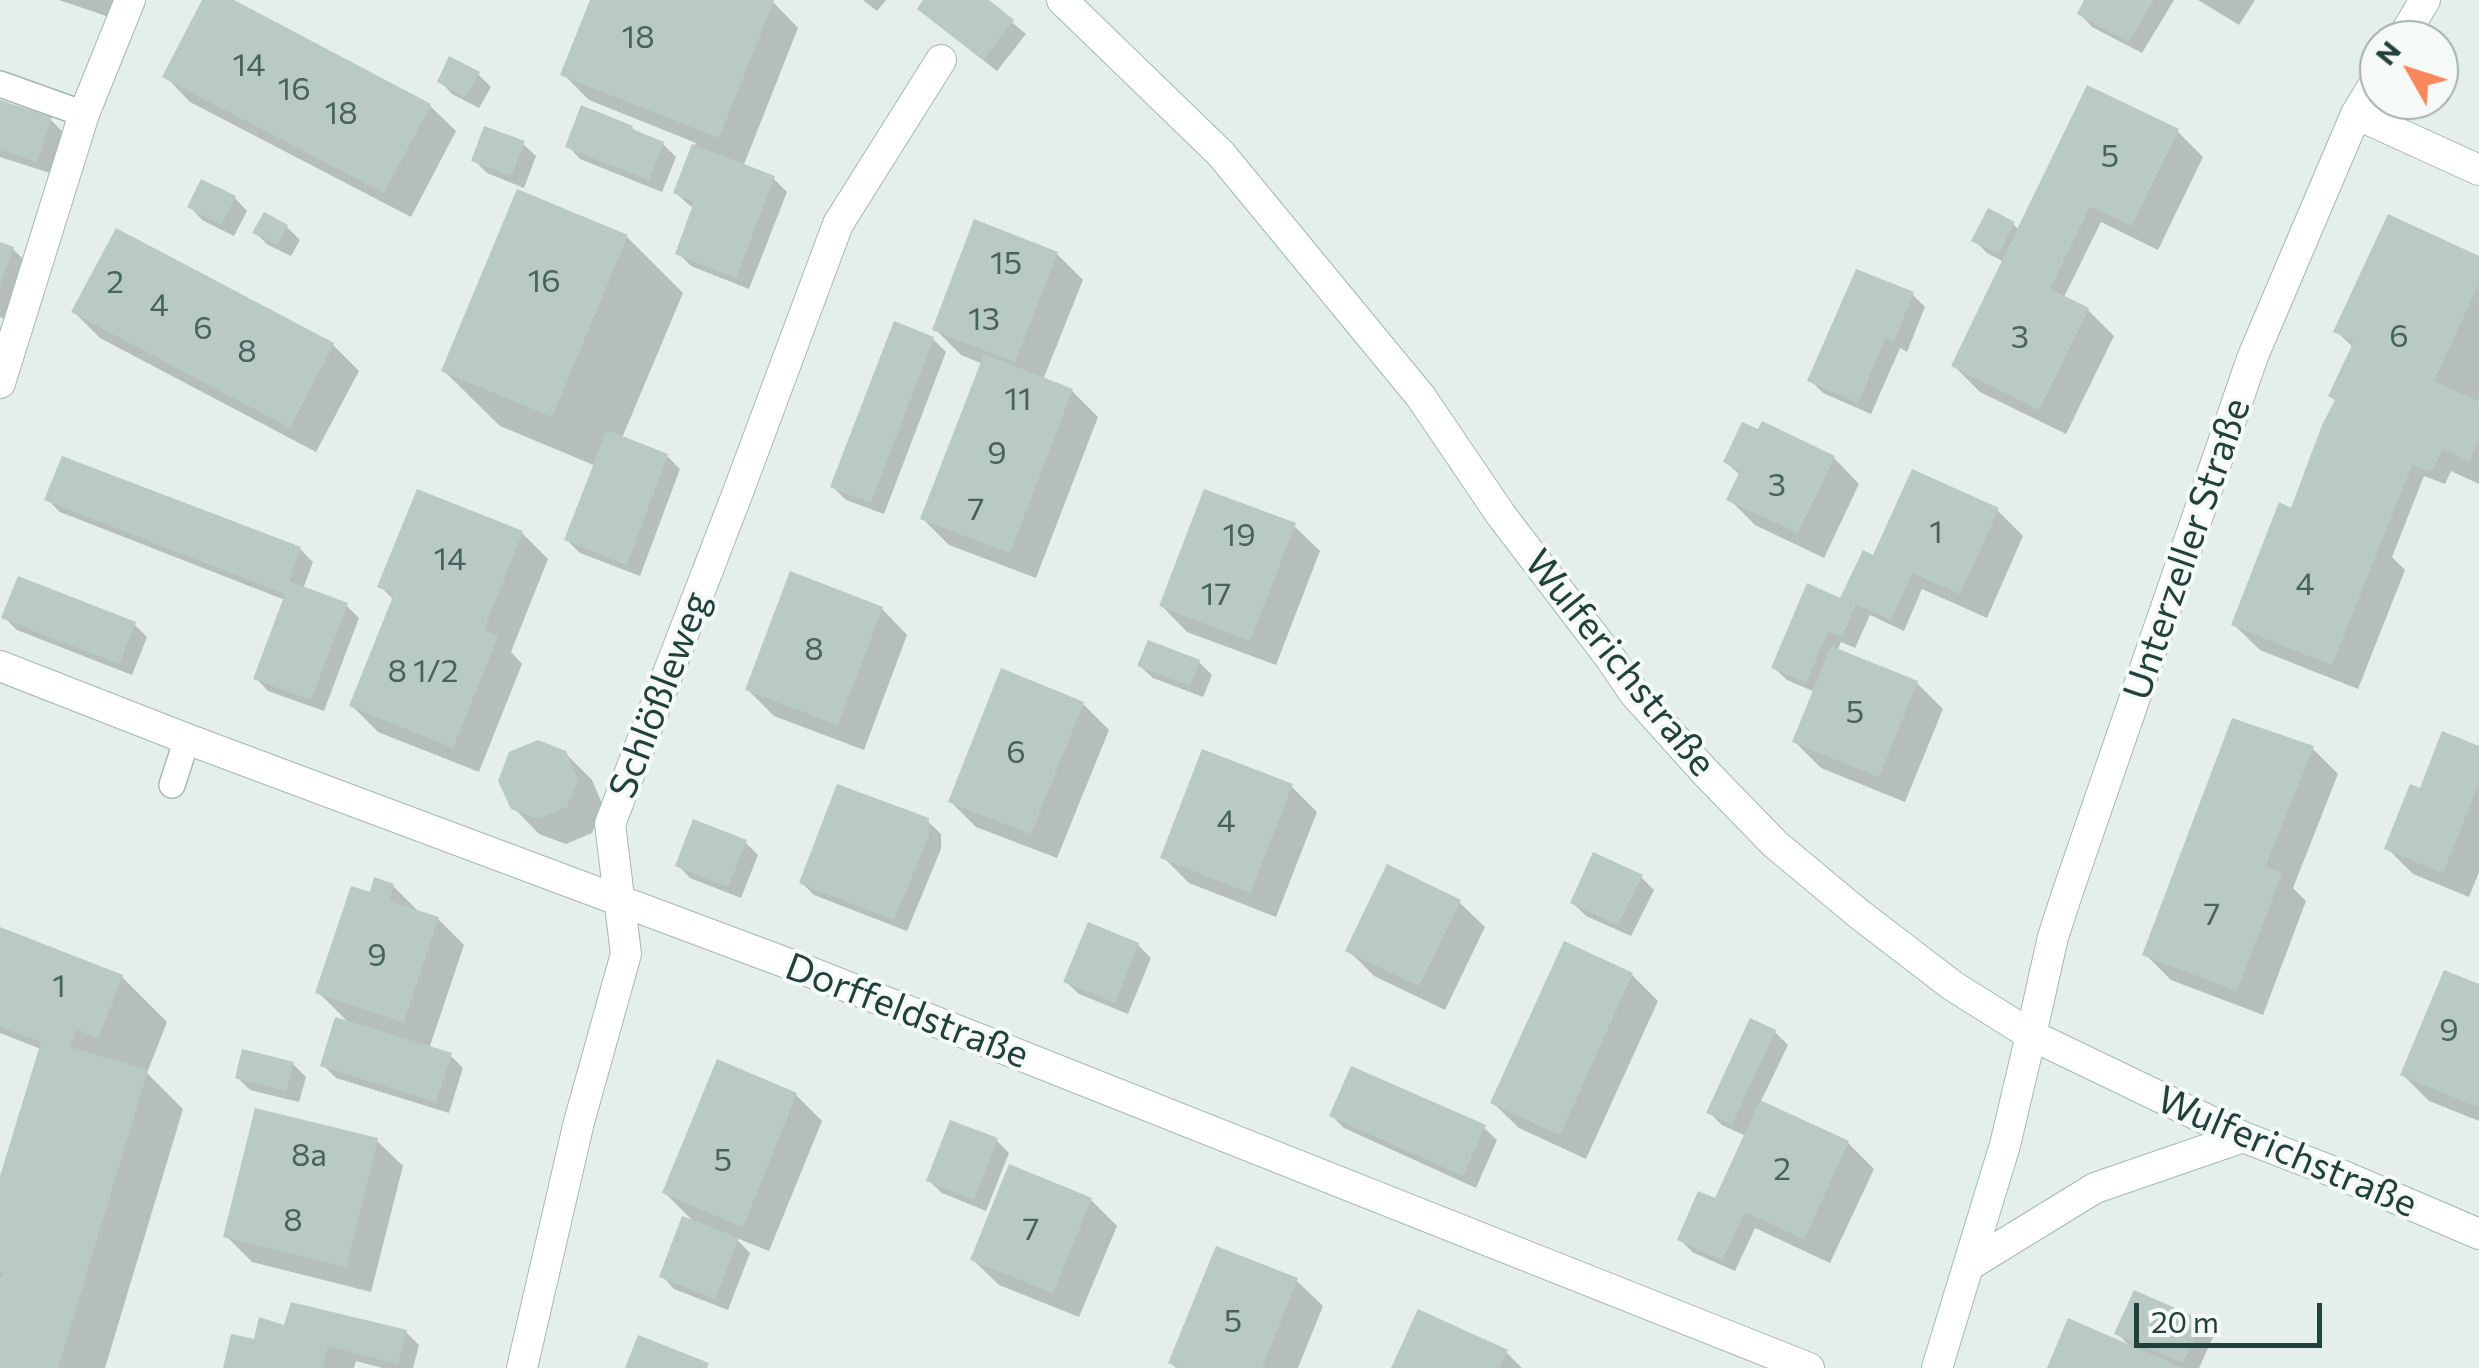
<!DOCTYPE html>
<html>
<head>
<meta charset="utf-8">
<style>
  body { margin:0 }
  #map { position:relative; width:2479px; height:1368px; overflow:hidden; background:#e4eeea; font-family:Commissioner,sans-serif }
  canvas { display:block }
  .north { position:absolute; left:2359px; top:20px; width:100px; height:100px; box-sizing:border-box; background:#f5faf8; border:2px solid #a1b0ac; border-radius:50%; rotate:309deg; font-size:28px; font-weight:700; line-height:40px; text-align:center; color:#22413a }
  .north::after { content:''; display:block; margin:auto; width:35px; height:45px; background:#f88759; clip-path:polygon(50% 0,100% 100%,50% 72%,0 100%) }
  .scale { position:absolute; left:2134px; top:1303px; width:188px; height:45px; box-sizing:border-box; border:5px solid #22413a; border-top:0; padding-left:12px; font-size:30px; line-height:35px; white-space:nowrap; color:#22413a; -webkit-text-stroke:8px #f5faf8; paint-order:stroke }
</style>
</head>
<body>
<div id="map">
<canvas width="2479" height="1368"></canvas>
<div class="north">N</div>
<div class="scale">20 m</div>
</div>
<script>
const ctx = document.querySelector('canvas').getContext('2d');
ctx.lineJoin = 'round';
function fillPath(path, color) {
  ctx.fillStyle = color;
  ctx.fill(path, 'evenodd');
}
function poly(rows) {
  const path = new Path2D();
  for (const r of rows) {
    path.moveTo(r[0], r[1]);
    for (let i = 2; i < r.length; i += 2) path.lineTo(r[i], r[i + 1]);
  }
  return path;
}
function stroke(path, color, width, dash) {
  ctx.strokeStyle = color;
  ctx.lineWidth = width;
  ctx.lineCap = dash ? 'butt' : 'round';
  ctx.setLineDash(dash || []);
  ctx.stroke(path);
}
function label(font, color, halo, rows, align = 'center') {
  ctx.font = font + ' Commissioner,sans-serif';
  ctx.lineWidth = 8;
  ctx.setLineDash([]);
  ctx.textBaseline = 'middle';
  ctx.strokeStyle = halo;
  ctx.fillStyle = color;
  for (const [text, x, y, turn = 0] of rows) {
    ctx.save();
    ctx.translate(x, y);
    ctx.rotate((+turn || 0) * Math.PI / 180);
    ctx.textAlign = isNaN(turn) ? turn : align;
    if (halo) ctx.strokeText(text, 0, 0);
    ctx.fillText(text, 0, 0);
    ctx.restore();
  }
}
fillPath(poly([
  [59,0,121,0,115,19],
  [205,0,229,0,430,106,456,131,411,217,190,102,165,76],
  [593,0,767,0,773,2,798,28,743,167,774,179,787,192,749,289,691,266,678,253,695,208,689,205,676,193,696,143,589,100,563,74],
  [863,0,886,0,877,11],
  [926,0,985,0,1026,34,997,71,933,21,920,8],
  [2087,0,2174,0,2142,53,2092,27,2080,14],
  [2198,0,2255,0,2239,25],
  [478,74,491,87,479,108,452,94,440,81],
  [0,103,50,119,63,132,50,173,0,157],
  [632,128,638,134,663,144,676,157,662,192,580,159,568,146],
  [2177,131,2203,157,2158,250,2101,222,2063,299,2088,310,2114,336,2066,434,1980,392,1954,366,2004,262,1987,253,1974,240,2013,224,2020,231],
  [523,144,536,156,524,188,487,173,474,160],
  [235,198,247,211,234,236,202,220,190,207],
  [287,227,300,240,291,256,268,245,255,232],
  [627,237,683,293,622,438,667,456,680,469,640,576,580,553,567,540,596,466,500,426,444,371],
  [0,244,13,249,26,262,5,319,0,317],
  [1057,254,1083,280,1043,380,1072,391,1098,417,1036,578,949,545,923,519,983,364,961,355,935,329],
  [2479,259,2479,399,2477,403,2479,404,2479,484,2451,471,2445,484,2424,476,2392,557,2405,570,2358,689,2260,650,2234,625,2292,510,2337,401,2354,348,2336,331],
  [1912,294,1925,307,1907,352,1900,348,1871,414,1823,393,1810,380],
  [74,312,333,345,359,371,316,452,100,338],
  [933,339,946,352,884,514,846,500,833,487],
  [1834,458,1859,484,1824,558,1755,525,1729,499,1741,476,1726,462],
  [47,499,300,549,313,562,303,589,346,605,359,618,324,711,268,691,256,678,285,600,60,512],
  [1997,510,2023,536,1987,618,1922,589,1904,631,1870,615,1855,648,1841,642,1837,652,1917,683,1943,709,1905,802,1821,768,1795,742,1815,692,1787,680,1774,668,1842,601,1875,558],
  [1294,526,1320,551,1276,665,1187,632,1162,606],
  [522,533,548,559,511,652,522,664,479,772,378,732,352,706,394,600,380,586],
  [882,609,907,635,864,750,774,716,748,690],
  [4,617,134,624,147,637,132,675,17,630],
  [1199,662,1212,675,1203,697,1153,678,1140,666],
  [1083,704,1109,730,1057,858,976,827,950,801],
  [2312,748,2338,774,2293,888,2306,901,2263,1015,2171,980,2145,954],
  [2479,749,2479,872,2469,897,2413,874,2387,848,2421,791],
  [565,753,592,780,603,806,592,833,566,844,539,834,513,807],
  [1291,786,1317,812,1276,917,1189,883,1163,857],
  [927,821,941,834,941,849,907,931,814,895,801,882],
  [745,842,758,855,741,898,690,878,678,865],
  [1641,877,1654,890,1631,936,1586,916,1573,903],
  [393,886,419,912,438,919,464,945,429,1049,450,1055,463,1068,449,1113,336,1078,323,1065,350,1024,318,992,372,896],
  [1459,902,1485,927,1445,1010,1374,976,1348,950],
  [0,930,122,977,167,1022,147,1073,183,1109,105,1368,0,1368,0,1289,3,1280,0,1279,0,1185,41,1049,0,1033],
  [1138,945,1151,958,1128,1014,1079,994,1066,982],
  [1632,975,1658,1001,1586,1159,1519,1128,1493,1103],
  [2479,983,2479,1121,2429,1101,2403,1075],
  [1775,1032,1788,1045,1760,1103,1848,1143,1874,1169,1830,1263,1755,1228,1735,1271,1692,1252,1680,1239,1727,1206,1746,1136,1722,1125,1709,1112],
  [293,1064,306,1077,299,1102,250,1090,237,1077],
  [796,1095,822,1121,769,1251,734,1237,750,1253,728,1310,674,1289,662,1276,696,1224,665,1193],
  [1332,1116,1484,1128,1497,1140,1476,1188,1344,1128],
  [996,1140,1009,1153,986,1211,942,1193,929,1181],
  [377,1141,403,1166,371,1292,252,1262,226,1236],
  [1091,1200,1117,1226,1079,1317,999,1285,973,1260],
  [1297,1281,1323,1306,1298,1368,1176,1368,1171,1363],
  [2201,1322,2214,1335,2199,1368,2049,1368,2132,1348,2117,1333],
  [406,1332,419,1345,413,1368,382,1368,356,1361,354,1368,226,1368,255,1342],
  [1506,1352,1522,1368,1393,1368]
]), '#0003');
fillPath(poly([
  [202,0,234,0,431,104,384,193,162,77],
  [590,0,774,0,719,138,560,75],
  [923,0,989,0,1014,20,983,60,917,9],
  [2084,0,2154,0,2128,42,2077,14],
  [449,56,480,72,466,97,437,82],
  [2087,85,2179,129,2132,226,2090,206,2050,289,2089,308,2039,410,1951,366],
  [0,100,52,117,37,162,0,150],
  [581,105,633,126,632,129,664,142,649,180,565,147],
  [484,126,525,141,511,176,471,161],
  [692,144,775,176,736,278,675,254,694,202,673,193],
  [201,179,236,196,221,225,187,207],
  [517,189,628,235,552,417,441,371],
  [1988,208,2015,222,1998,254,1971,241],
  [264,212,288,225,277,245,252,233],
  [2388,214,2479,256,2479,283,2434,381,2479,402,2479,439,2469,461,2443,449,2431,472,2412,465,2332,665,2231,625,2279,502,2291,508,2322,425,2335,400,2328,396,2354,341,2333,332],
  [974,219,1058,252,1015,362,932,330],
  [116,228,334,343,290,428,71,312],
  [0,242,14,247,0,285],
  [1856,269,1914,292,1894,341,1886,337,1858,403,1807,381],
  [894,321,934,337,871,503,830,487],
  [984,354,1073,389,1010,553,920,519],
  [1762,421,1835,456,1798,533,1726,500,1740,471,1723,462,1742,422,1758,429],
  [607,430,668,454,627,565,564,540],
  [62,456,301,547,289,581,348,603,311,700,253,679,285,594,44,500],
  [1912,469,1999,508,1960,594,1912,573,1891,620,1856,604,1842,637,1828,631,1806,683,1771,668,1807,583,1840,598,1863,550,1873,555],
  [417,489,523,531,484,630,498,636,453,748,349,706,394,594,377,587],
  [1204,489,1296,523,1250,641,1159,606],
  [790,571,883,607,838,725,745,690],
  [18,576,136,622,119,664,1,618],
  [1148,640,1200,660,1190,686,1137,666],
  [1831,646,1918,681,1879,777,1792,742],
  [1001,668,1084,702,1031,834,948,802],
  [2232,718,2314,746,2265,867,2282,873,2237,991,2142,955],
  [2442,731,2479,746,2479,783,2443,873,2384,849,2410,784,2420,788],
  [538,740,566,751,578,779,567,807,538,819,511,809,498,781,509,752],
  [1202,749,1293,784,1250,893,1160,858],
  [837,784,929,818,929,835,894,920,799,883],
  [693,819,747,840,728,887,675,866],
  [1593,852,1643,875,1618,925,1570,903],
  [1387,864,1461,900,1419,986,1345,951],
  [374,877,394,884,389,901,439,917,404,1022,315,993,351,886,370,892],
  [1088,922,1139,943,1115,1003,1063,982],
  [0,927,123,975,98,1039,76,1029,70,1047,148,1070,58,1368,0,1368,0,1281,3,1273,0,1272,0,1176,41,1042,0,1027],
  [1564,941,1633,973,1560,1135,1490,1103],
  [2444,970,2479,984,2479,1108,2400,1075],
  [335,1017,452,1053,436,1102,320,1066],
  [1750,1018,1776,1030,1732,1124,1706,1113],
  [242,1049,294,1062,286,1091,235,1078],
  [717,1059,797,1093,743,1227,662,1193],
  [1351,1066,1486,1125,1463,1176,1329,1116],
  [1760,1100,1849,1141,1804,1239,1745,1212,1722,1260,1677,1240,1698,1191,1715,1198],
  [255,1108,378,1138,346,1267,223,1237],
  [950,1120,998,1138,974,1200,926,1181],
  [1009,1164,1092,1198,1053,1293,970,1260],
  [682,1216,739,1238,715,1299,659,1277],
  [1216,1246,1298,1278,1262,1368,1180,1368,1168,1363],
  [2134,1290,2203,1320,2183,1363,2114,1334],
  [291,1302,407,1330,398,1364,328,1346,322,1368,223,1368,231,1334,254,1339,259,1317,284,1325],
  [1418,1309,1508,1350,1499,1368,1391,1368],
  [2068,1318,2183,1368,2047,1368],
  [638,1335,709,1363,707,1368,625,1368]
]), '#b9c9c4');
const lane = poly([
  [0,84,84,114],
  [172,785,187,739]
]);
const street = poly([
  [2401,40,2425,0],
  [2356,114,2479,170],
  [0,383,84,114,130,0],
  [0,666,187,739,800,968,1809,1368],
  [2031,1035,2053,937,2067,894,2253,356,2356,114,2379,76],
  [522,1368,579,1122,626,954,610,824,738,492,838,224,941,60]
]);
const secondary = poly([
  [1062,0,1221,154,1421,397,1501,515,1611,659,1634,693,1706,773,1775,844,1859,914,1953,986,2031,1035,2243,1137,2339,1174,2479,1234],
  [1968,1266,2095,1188,2243,1137],
  [1937,1368,2005,1145,2031,1035]
]);
stroke(lane, '#a6b7b2', 28);
stroke(street, '#a6b7b2', 32);
stroke(secondary, '#a2bbb3', 32);
stroke(lane, '#fff', 25);
stroke(street, '#fff', 30);
stroke(secondary, '#fff', 30);
label('32px', '#48635c', null, [
  ["18",638,37],
  ["14",249,65],
  ["16",294,89],
  ["18",341,113],
  ["5",2110,156],
  ["15",1006,263],
  ["16",544,281],
  ["2",115,282],
  ["4",159,305],
  ["13",984,319],
  ["6",203,328],
  ["6",2399,336],
  ["3",2020,337],
  ["8",247,351],
  ["11",1018,399],
  ["9",997,453],
  ["3",1777,485],
  ["7",976,509],
  ["1",1936,532],
  ["19",1239,535],
  ["14",450,559],
  ["4",2305,584],
  ["17",1216,594],
  ["8",814,649],
  ["8 1/2",423,671],
  ["5",1855,712],
  ["6",1016,752],
  ["4",1226,821],
  ["7",2212,914],
  ["9",377,955],
  ["1",59,986],
  ["9",2449,1030],
  ["8a",309,1155],
  ["5",723,1160],
  ["2",1782,1169],
  ["8",293,1220],
  ["7",1031,1229],
  ["5",1233,1321]
]);
label('38px', '#22413a', '#f5faf8', [
  ["Unterzeller Straße",2187,549,-71],
  ["Wulferichstraße",1620,663,51],
  ["Schlößleweg",660,695,-69],
  ["Dorffeldstraße",907,1011,21],
  ["Wulferichstraße",2287,1152,23]
]);
</script>
</body>
</html>
